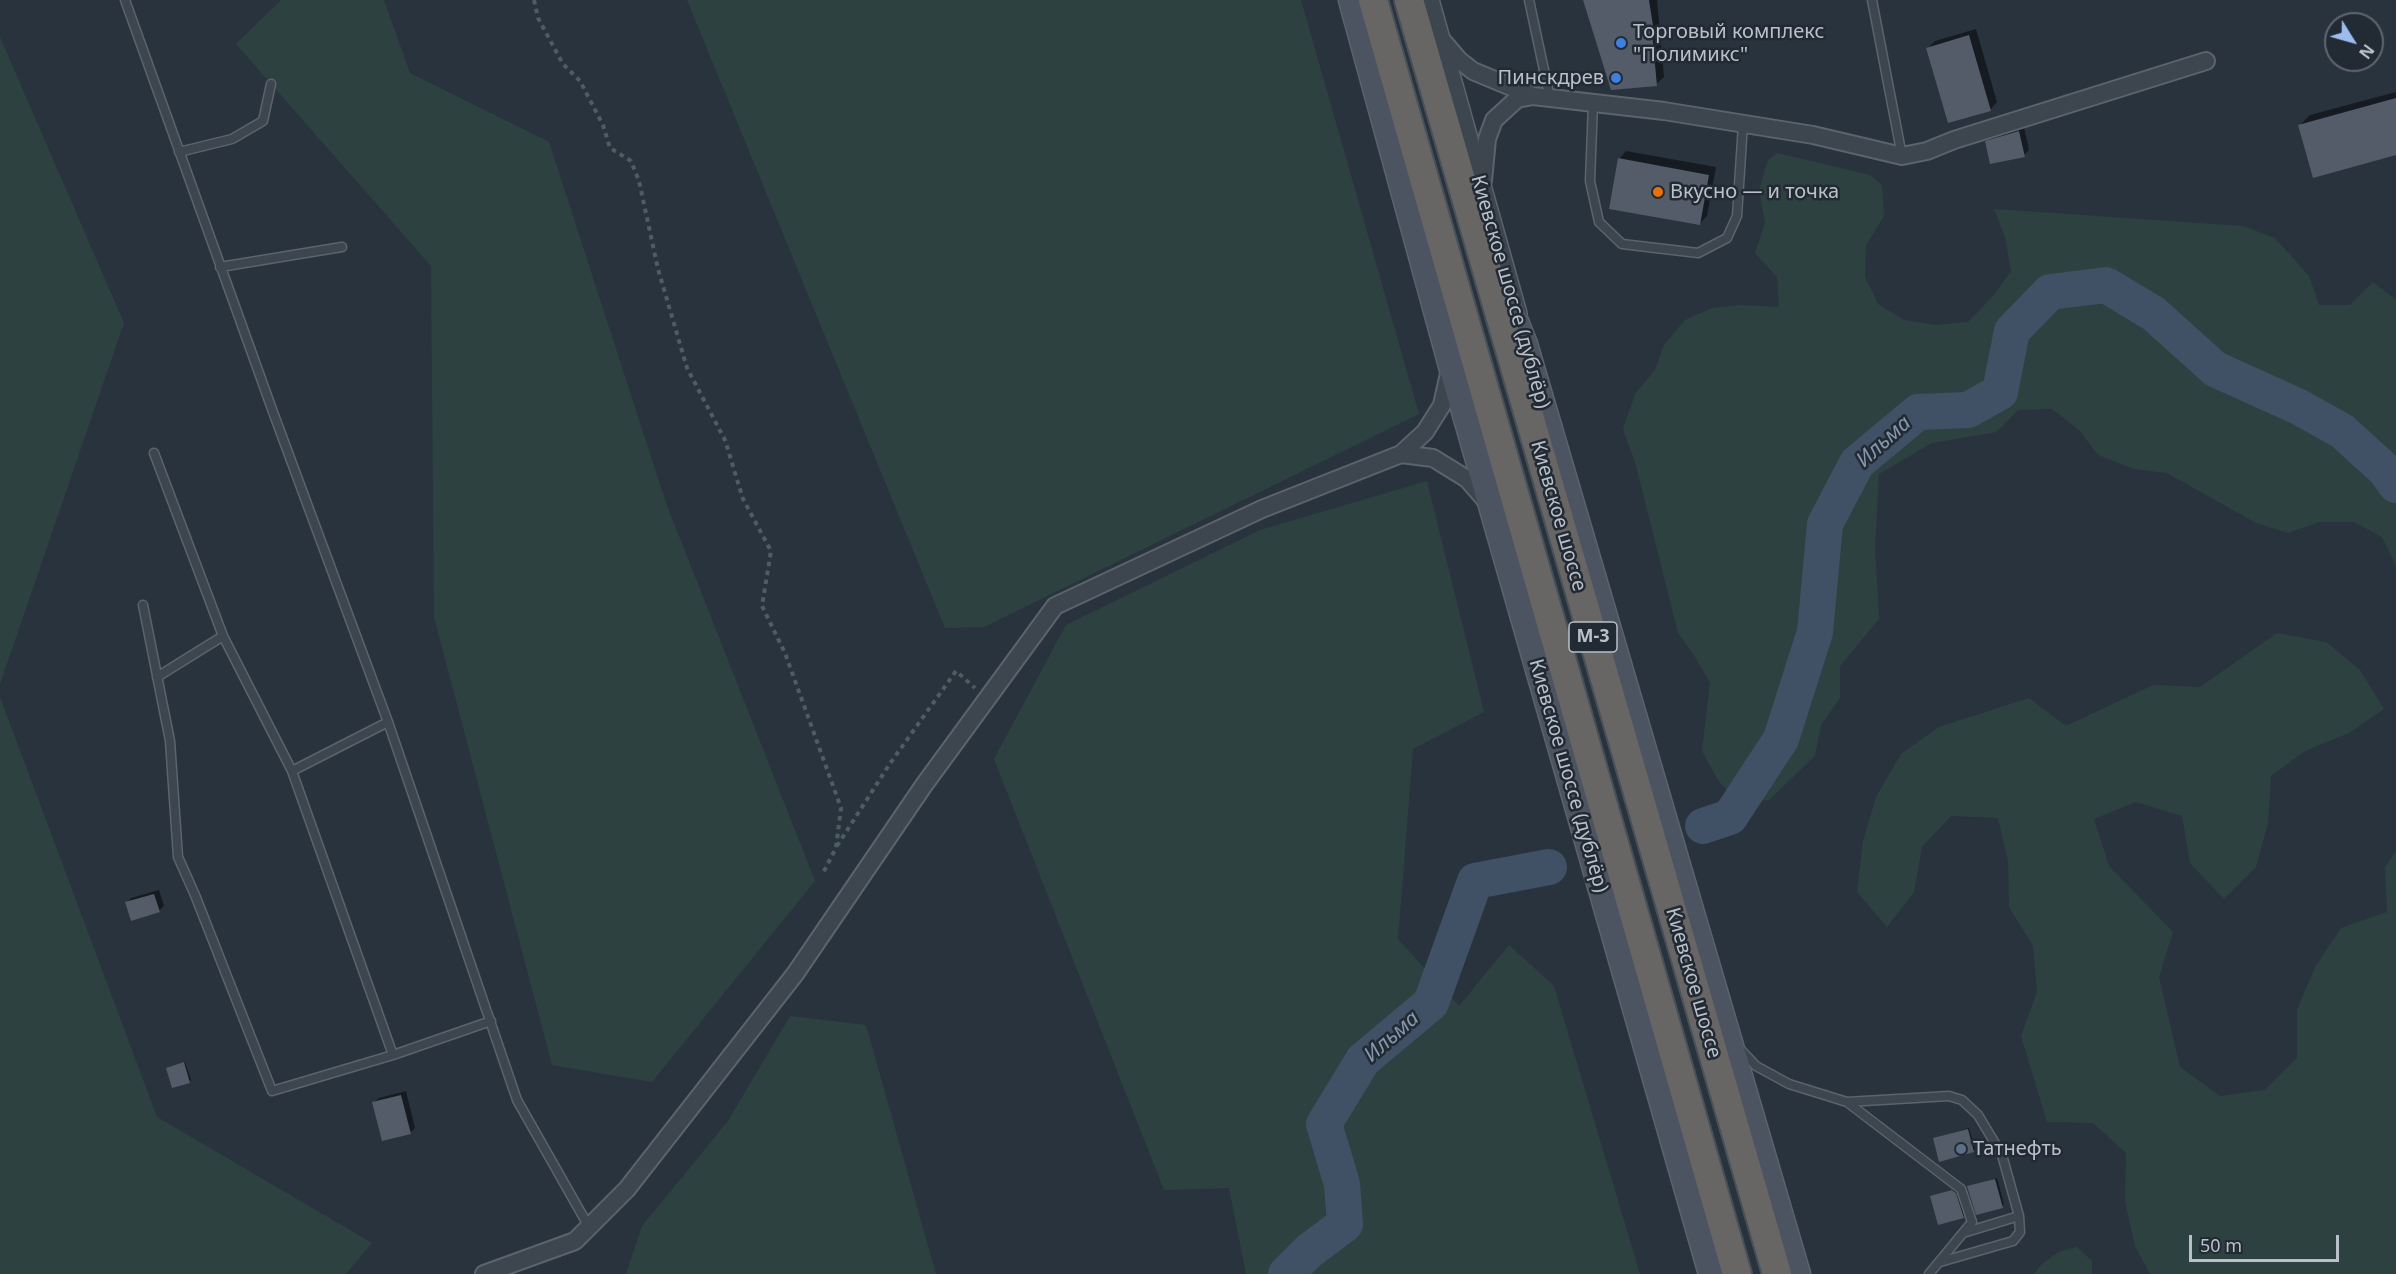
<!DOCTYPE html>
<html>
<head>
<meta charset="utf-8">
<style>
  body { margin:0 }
  #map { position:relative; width:2396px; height:1274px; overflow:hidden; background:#29333e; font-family:"Noto Sans",sans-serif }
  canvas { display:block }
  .north { position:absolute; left:2324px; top:12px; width:60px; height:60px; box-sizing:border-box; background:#222a34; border:2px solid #5f6670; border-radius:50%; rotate:127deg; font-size:16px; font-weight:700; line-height:24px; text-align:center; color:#bac0c9 }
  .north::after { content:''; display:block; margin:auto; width:21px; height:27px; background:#9cbdec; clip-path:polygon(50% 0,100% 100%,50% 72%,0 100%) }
  .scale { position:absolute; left:2189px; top:1235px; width:150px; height:27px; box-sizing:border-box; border:3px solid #bac0c9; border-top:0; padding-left:8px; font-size:18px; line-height:21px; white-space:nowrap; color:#bac0c9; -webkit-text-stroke:4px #222a34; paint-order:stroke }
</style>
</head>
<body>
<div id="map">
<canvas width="2396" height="1274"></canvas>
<div class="north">N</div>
<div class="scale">50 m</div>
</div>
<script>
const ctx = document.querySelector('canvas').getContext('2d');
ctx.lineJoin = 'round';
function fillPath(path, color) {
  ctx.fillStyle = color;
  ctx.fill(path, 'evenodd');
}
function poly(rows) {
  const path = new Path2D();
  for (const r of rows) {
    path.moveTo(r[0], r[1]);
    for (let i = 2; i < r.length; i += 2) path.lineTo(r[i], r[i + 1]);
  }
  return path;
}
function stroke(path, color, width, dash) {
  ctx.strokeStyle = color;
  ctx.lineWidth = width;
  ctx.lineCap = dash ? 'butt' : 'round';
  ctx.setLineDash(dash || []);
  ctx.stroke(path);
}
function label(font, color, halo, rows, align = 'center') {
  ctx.font = font + ' "Noto Sans",sans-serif';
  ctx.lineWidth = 5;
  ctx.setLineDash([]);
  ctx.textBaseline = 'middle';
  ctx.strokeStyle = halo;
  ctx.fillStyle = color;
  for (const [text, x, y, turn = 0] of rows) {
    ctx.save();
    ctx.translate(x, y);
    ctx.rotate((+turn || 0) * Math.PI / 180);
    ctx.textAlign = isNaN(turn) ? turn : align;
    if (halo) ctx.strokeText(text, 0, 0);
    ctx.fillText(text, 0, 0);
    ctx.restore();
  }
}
fillPath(poly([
  [281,0,384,0,410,73,549,142,666,503,815,881,652,1082,552,1065,434,617,431,266,236,44],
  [687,0,1301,0,1419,414,984,627,945,628],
  [0,37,124,323,0,684],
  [1777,153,1870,175,1882,185,1884,216,1866,246,1865,277,1878,304,1904,320,1936,325,1968,322,1994,295,2011,271,2005,237,1994,209,2243,226,2275,238,2309,276,2319,305,2350,305,2373,282,2396,300,2396,566,2382,537,2354,522,2319,522,2288,533,2256,523,2167,473,2134,469,2098,455,2079,430,2052,409,2018,410,1997,432,1932,443,1879,474,1875,547,1879,619,1840,666,1840,698,1821,725,1815,756,1769,800,1738,803,1718,780,1702,751,1710,683,1695,657,1678,633,1635,462,1623,429,1635,394,1655,370,1664,345,1685,320,1712,308,1742,305,1779,307,1777,277,1755,253,1765,223,1759,190,1768,160],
  [1427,481,1484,712,1413,749,1398,939,1459,1006,1509,945,1554,986,1640,1274,1246,1274,1229,1188,1164,1190,994,759,1066,625,1260,530],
  [2277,633,2326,642,2360,670,2384,709,2349,733,2305,751,2271,776,2268,823,2256,867,2224,899,2190,863,2182,816,2136,802,2094,819,2109,866,2173,932,2159,977,2180,1067,2220,1096,2265,1090,2297,1058,2297,1010,2315,967,2341,928,2387,912,2385,867,2396,851,2396,1274,2150,1274,2135,1246,2125,1201,2126,1153,2093,1123,2047,1122,2021,1036,2037,992,2033,946,2009,907,2008,861,1998,818,1951,816,1922,847,1914,892,1887,927,1857,892,1863,841,1876,797,1901,754,1939,727,2029,698,2066,726,2153,685,2200,687],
  [0,697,157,1117,372,1243,346,1274,0,1274],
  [790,1016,866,1025,936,1274,626,1274,642,1226,728,1121],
  [2077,1247,2092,1261,2092,1274,2034,1274,2041,1265,2058,1252]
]), '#2e4141');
fillPath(poly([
  [1585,0,1657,0,1664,77,1656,84],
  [1976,29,1997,102,1990,110,1928,48,1935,41],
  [2396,92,2396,154,2300,125,2310,115],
  [2024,127,2029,150,2024,155,1987,142,1992,137],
  [1626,151,1716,167,1707,216,1700,223,1619,159],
  [159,890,164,906,159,911,127,903,131,898],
  [185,1062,191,1080,189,1082,168,1068],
  [406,1091,415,1128,410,1133,374,1102,379,1098],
  [1969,1128,1975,1149,1973,1151,1934,1139],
  [1997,1178,2004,1204,2002,1206,1968,1187],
  [1955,1189,1965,1215,1963,1217,1931,1197]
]), '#0007');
stroke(poly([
  [1703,826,1730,817,1781,739,1815,632,1825,524,1857,463,1918,412,1968,410,2000,392,2012,331,2050,292,2106,285,2154,314,2215,369,2299,407,2342,431,2385,470,2396,485],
  [1286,1274,1309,1251,1345,1224,1342,1184,1324,1124,1363,1060,1431,1003,1475,881,1549,867]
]), '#415165', 36);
fillPath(poly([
  [1583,0,1649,0,1654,32,1652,32,1657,86,1611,90],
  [1969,35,1991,111,1948,123,1926,48],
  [2396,98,2396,155,2313,178,2298,125],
  [2019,131,2025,157,1990,164,1985,141],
  [1618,158,1709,175,1700,225,1609,209],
  [154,894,160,912,131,921,125,902],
  [184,1062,190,1083,172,1088,166,1068],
  [401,1095,411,1134,382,1141,372,1102],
  [1968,1129,1974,1152,1939,1162,1933,1138],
  [1995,1179,2003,1208,1976,1215,1967,1186],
  [1952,1190,1956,1193,1964,1218,1938,1225,1930,1196]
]), '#535c68');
const service = poly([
  [125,0,273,412,388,722,517,1100,589,1227],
  [1529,0,1550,98],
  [1872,0,1902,156],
  [1593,103,1590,181,1599,222,1622,244,1698,253,1727,238,1737,216,1743,124],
  [179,152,232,139,263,121,271,84],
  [220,267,342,247],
  [154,453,223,636,292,771,393,1055],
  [143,605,170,741,178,857,195,895,272,1091,393,1055,491,1021],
  [157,677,223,636],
  [292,771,388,722],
  [1741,1050,1756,1066,1789,1084,1847,1102,1961,1189,1972,1222,1929,1274],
  [1847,1102,1949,1096,1962,1100,1978,1115,2002,1155,2019,1216,1963,1233],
  [1940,1262,2013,1241,2020,1232,2019,1216]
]);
const minor = poly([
  [1441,39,1459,60,1473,71,1533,96,1664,111,1813,135,1902,156,1927,151,1954,140,2206,61],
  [1483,181,1487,139,1494,120,1517,99,1533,96],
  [1401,454,1433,458,1467,479,1488,503],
  [484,1274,575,1241,627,1189,795,974,924,785,1055,606,1262,509,1401,454,1425,432,1442,405,1450,369]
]);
const tertiary = poly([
  [1428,0,1516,314]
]);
const secondary = poly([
  [1351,0,1451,366,1711,1274],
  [1507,299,1525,344,1798,1274]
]);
const trunk = poly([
  [1373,0,1737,1274],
  [1409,0,1777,1274]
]);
stroke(service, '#5b636c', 11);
stroke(minor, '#5b636c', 20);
stroke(tertiary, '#5b636c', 24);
stroke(secondary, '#5b636c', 27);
stroke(trunk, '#485059', 32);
stroke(poly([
  [534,0,538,18,563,64,580,81,603,125,610,148,631,161,639,181,658,269,687,368,725,440,743,499,771,551,762,606,785,653,841,808,836,848,823,873],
  [837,846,889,765,956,671,975,688]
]), '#4d5e60', 4, [4.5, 4.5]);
stroke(service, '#3d454e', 8);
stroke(minor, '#3d454e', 16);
stroke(tertiary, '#3d454e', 21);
stroke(secondary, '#4c5461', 24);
stroke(trunk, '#676664', 28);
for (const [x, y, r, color] of [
  [1621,43,6,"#3f7fe0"],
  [1616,78,6,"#3f7fe0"],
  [1658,192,6,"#e8710a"],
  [1961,1149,6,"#5c6f8a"]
]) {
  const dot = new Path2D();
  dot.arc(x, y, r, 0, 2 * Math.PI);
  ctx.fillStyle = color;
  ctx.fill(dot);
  stroke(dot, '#222a34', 2);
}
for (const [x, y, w] of [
  [1593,637,48]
]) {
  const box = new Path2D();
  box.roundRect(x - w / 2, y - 15, w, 30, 4.5);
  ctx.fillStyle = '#222a34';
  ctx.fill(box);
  stroke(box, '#bac0c9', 1.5);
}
label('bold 18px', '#bac0c9', null, [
  ["М-3",1593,637]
]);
label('20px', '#bac0c9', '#222a34', [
  ["Торговый комплекс",1633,32],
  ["\"Полимикс\"",1633,55],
  ["Пинскдрев",1604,78,"right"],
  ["Вкусно — и точка",1670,192],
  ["Татнефть",1973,1149]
], 'left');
label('20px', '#bac0c9', '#222a34', [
  ["Киевское шоссе (дублёр)",1510,292,74],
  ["Киевское шоссе",1558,516,74],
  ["Киевское шоссе (дублёр)",1568,776,74],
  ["Киевское шоссе",1693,983,74]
]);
label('italic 21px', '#8597ac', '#222a34', [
  ["Ильма",1884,442,-42],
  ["Ильма",1392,1037,-41]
]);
</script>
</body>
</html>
